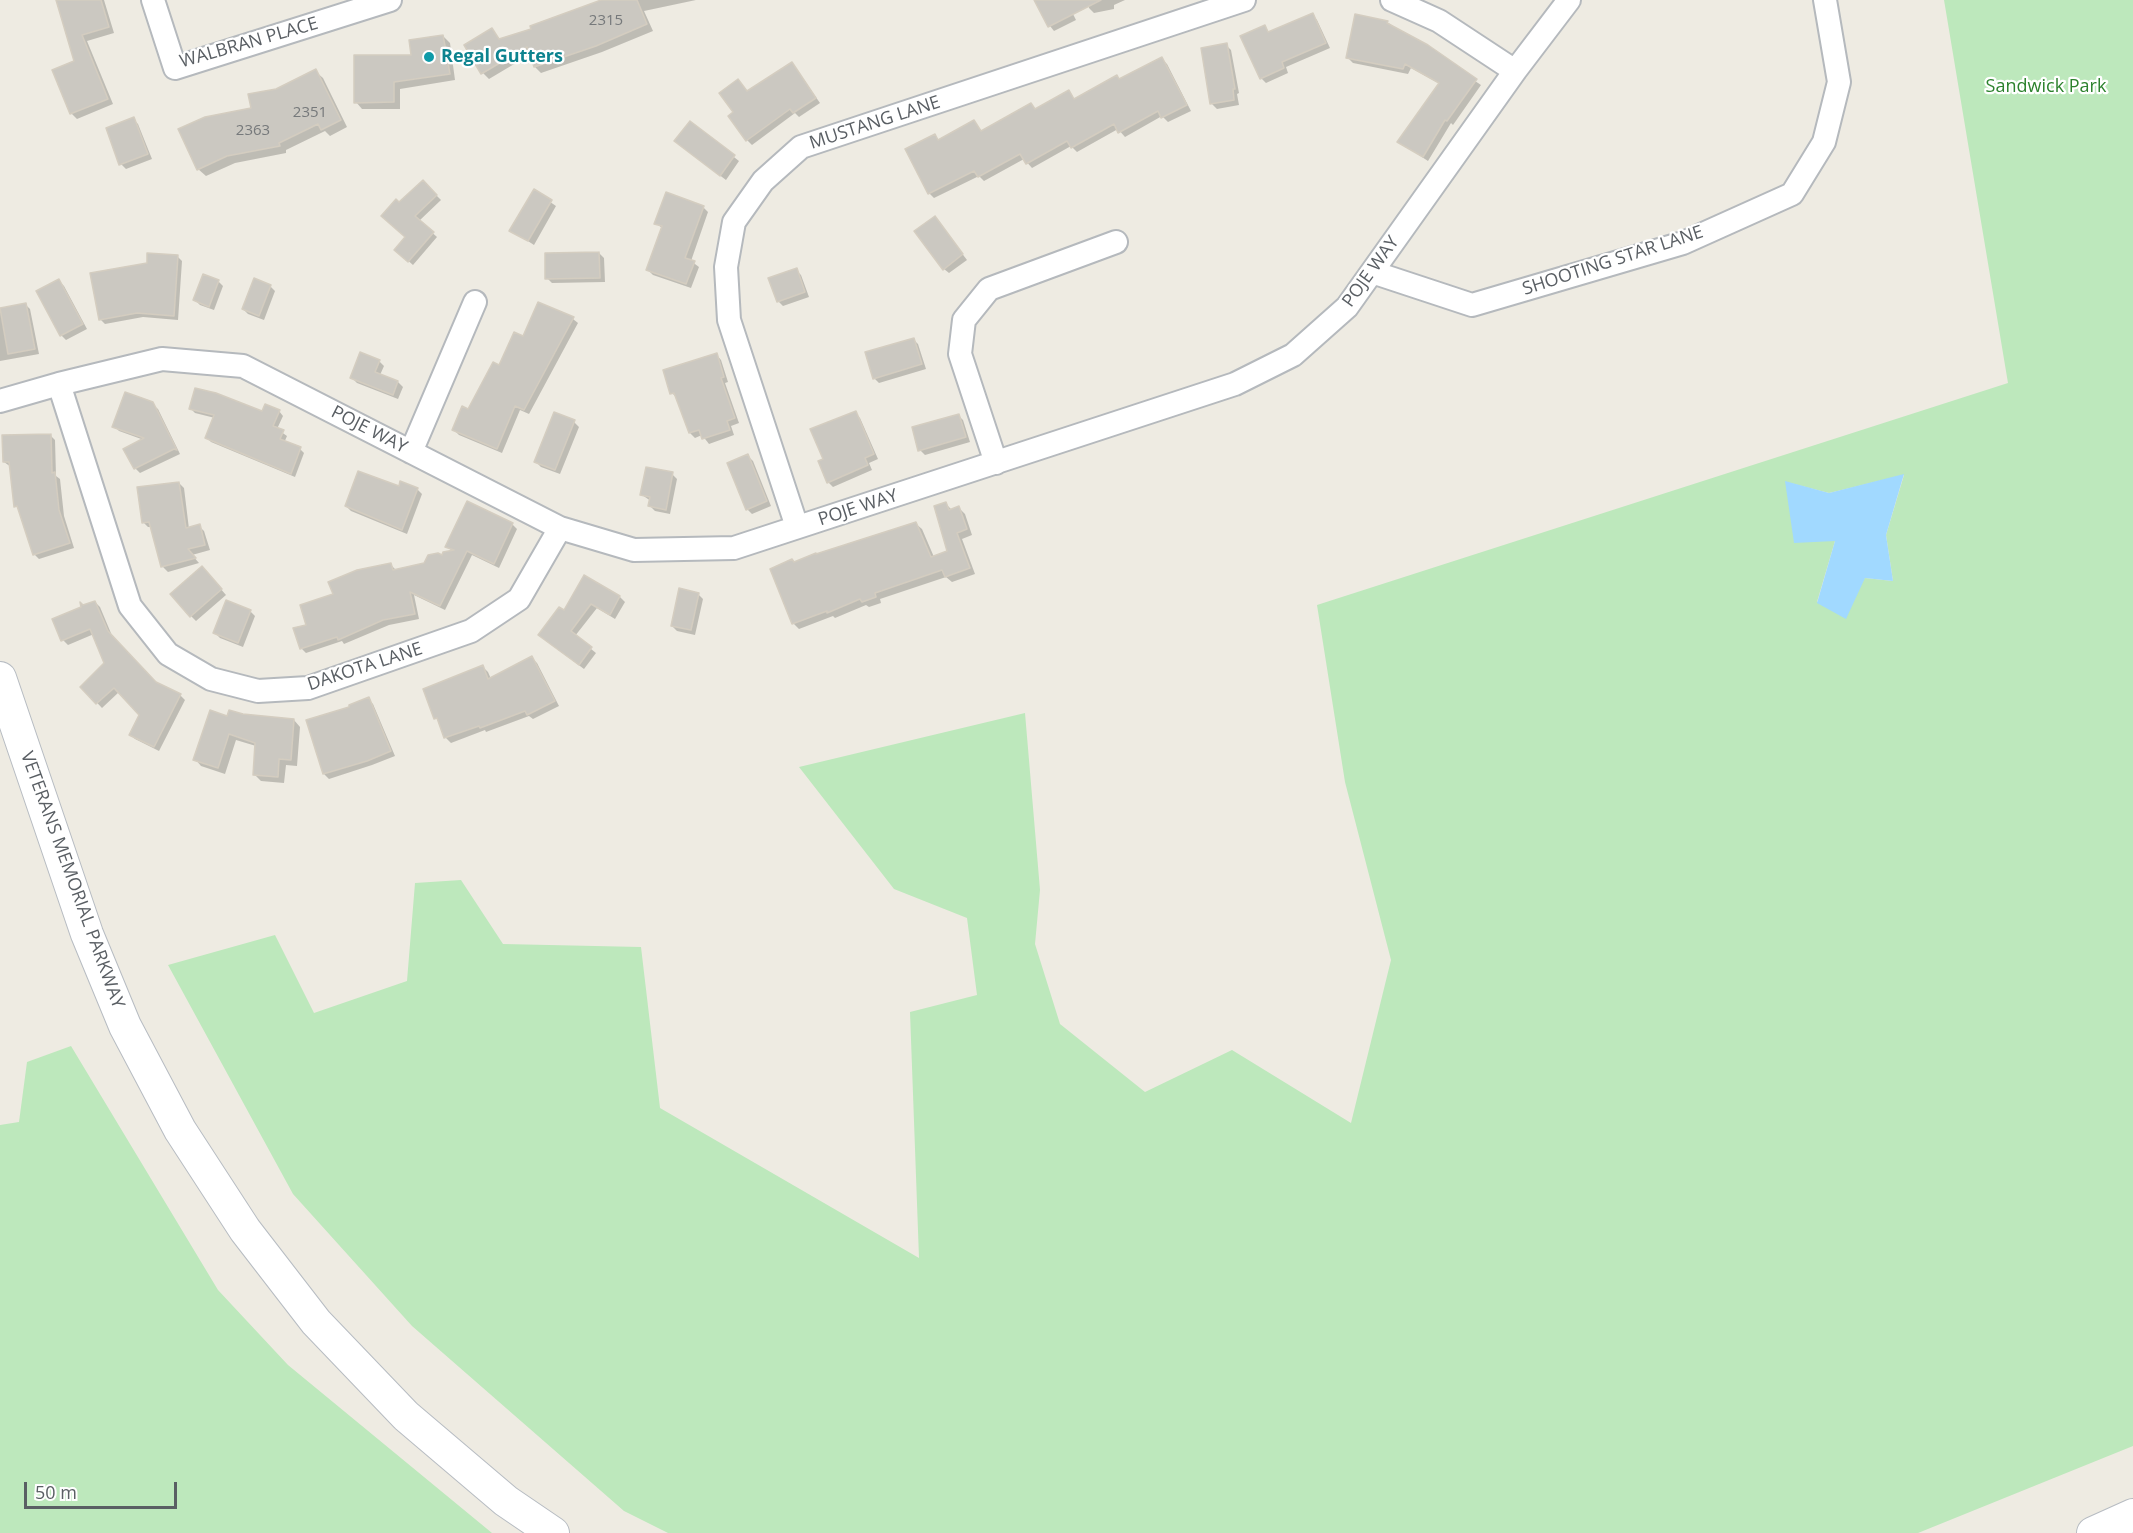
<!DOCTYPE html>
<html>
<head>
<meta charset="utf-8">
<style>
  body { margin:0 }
  #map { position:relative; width:2133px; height:1533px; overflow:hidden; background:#eeebe2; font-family:"Open Sans",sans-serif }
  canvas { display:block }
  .scale { position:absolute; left:24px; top:1482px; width:153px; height:27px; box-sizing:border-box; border:3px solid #5a5f64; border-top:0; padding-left:8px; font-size:18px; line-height:21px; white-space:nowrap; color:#5a5f64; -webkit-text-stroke:4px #fff; paint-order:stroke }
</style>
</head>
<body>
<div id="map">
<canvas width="2133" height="1533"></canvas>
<div class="scale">50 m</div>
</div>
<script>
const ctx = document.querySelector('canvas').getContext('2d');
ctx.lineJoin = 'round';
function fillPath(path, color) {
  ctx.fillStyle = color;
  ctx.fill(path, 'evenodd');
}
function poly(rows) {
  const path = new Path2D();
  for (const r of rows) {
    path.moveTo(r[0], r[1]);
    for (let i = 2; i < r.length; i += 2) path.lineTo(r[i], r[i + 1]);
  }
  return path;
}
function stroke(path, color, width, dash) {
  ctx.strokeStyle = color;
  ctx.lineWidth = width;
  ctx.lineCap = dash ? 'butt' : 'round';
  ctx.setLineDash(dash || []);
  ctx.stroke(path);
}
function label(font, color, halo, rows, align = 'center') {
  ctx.font = font + ' "Open Sans",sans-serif';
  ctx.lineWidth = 4.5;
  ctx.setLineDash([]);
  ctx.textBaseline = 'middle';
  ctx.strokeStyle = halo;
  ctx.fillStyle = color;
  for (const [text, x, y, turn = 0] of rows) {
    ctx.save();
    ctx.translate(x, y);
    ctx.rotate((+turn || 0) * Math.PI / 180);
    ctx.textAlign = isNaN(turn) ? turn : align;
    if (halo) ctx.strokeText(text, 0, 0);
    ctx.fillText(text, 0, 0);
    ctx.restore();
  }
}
fillPath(poly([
  [1944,0,2133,0,2133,1446,1918,1533,668,1533,624,1511,412,1326,293,1194,168,965,275,935,314,1013,407,981,415,883,461,880,503,944,641,947,660,1108,919,1258,910,1012,977,995,967,918,894,889,799,767,1025,713,1040,890,1035,944,1060,1024,1145,1092,1232,1050,1351,1123,1391,960,1345,782,1317,605,2008,383],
  [1904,475,1886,535,1893,581,1865,578,1817,602,1835,541,1786,482,1829,493],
  [71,1046,218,1290,288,1365,492,1533,0,1533,0,1125,19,1122,27,1062]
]), '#bde8bc');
fillPath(poly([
  [1904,474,1886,535,1893,581,1865,578,1846,619,1817,603,1835,541,1794,543,1785,481,1829,493]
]), '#a1d9ff');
fillPath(poly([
  [58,0,104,0,114,33,87,41,113,104,77,119,71,113,76,62],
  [603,0,696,0,644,11,653,31,602,52,541,73,535,67,531,54,489,79,483,73,492,30,501,41,533,30],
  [1036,0,1066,0,1076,20,1054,31,1050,26],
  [1087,0,1125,0,1114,5,1114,9,1094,13,1089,8],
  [1312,14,1317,20,1330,48,1286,67,1288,73,1266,83,1261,78,1264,26,1270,33],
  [1387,22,1481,85,1453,125,1451,123,1428,161,1399,142,1440,84,1411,68,1408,74,1353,63,1348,58],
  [443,36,450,43,455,80,400,89,400,109,362,109,356,102,413,56],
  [1226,45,1231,50,1239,93,1237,94,1239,105,1217,109,1212,104],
  [1162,59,1167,64,1191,111,1168,122,1162,116,1125,137,1118,129,1077,152,1071,146,1032,168,1024,159,984,181,979,176,934,198,929,193,935,136,940,141,974,122,982,132,1031,105,1036,110,1068,92,1075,100],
  [792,63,820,103,799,117,795,113,752,145,747,140,735,113,740,85,752,96],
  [315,71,323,78,347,127,330,136,325,131,286,150,286,153,235,163,206,176,198,169,277,90],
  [133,119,138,124,152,159,126,169,121,164],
  [690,123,739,161,726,180,681,146],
  [423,182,441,200,419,221,437,237,413,265,396,250,407,237],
  [534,191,556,206,534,245,511,230],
  [703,207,708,212,691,261,699,267,691,288,653,275,648,270,663,229,656,223],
  [935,218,967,260,949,273,944,269],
  [599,253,604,258,605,282,552,283,547,278],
  [177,256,182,261,178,320,143,317,105,324,100,319],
  [796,270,801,275,809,297,783,306,778,301],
  [59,281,64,286,87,329,66,340,61,335],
  [218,281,223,286,214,310,200,305,195,300],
  [270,286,275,291,264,320,248,314,243,309],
  [25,304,30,309,39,354,0,361,0,309],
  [539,304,573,319,578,323,529,414,520,410,502,453,459,435,454,430,500,367,524,338],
  [913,339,918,344,926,369,879,383,874,378],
  [716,354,721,360,728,382,725,383,739,423,731,426,734,435,709,444,702,435,695,438,690,433,677,398,672,393],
  [379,361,384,366,380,375,398,382,403,387,398,399,357,383,352,378],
  [152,404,158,409,180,454,140,473,135,468,144,440,119,431,114,426],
  [191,409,263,413,279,411,283,416,277,429,287,436,284,443,300,449,304,453,295,477,211,442,207,438,215,418,195,413],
  [855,413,860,418,878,459,869,463,872,470,833,487,828,482,825,460],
  [958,415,963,420,970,442,925,455,920,450],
  [574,422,579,427,560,474,541,467,536,462],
  [50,435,55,440,56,476,60,479,64,516,74,548,39,559,34,554,20,511,16,506,11,467,4,462],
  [748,456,753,461,771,506,752,514,747,509],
  [672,474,677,479,670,514,655,511,650,506,651,501,642,495],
  [179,483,184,488,189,529,199,526,204,531,210,550,192,555,199,563,168,572,163,567,152,527,148,527,143,522],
  [417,489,422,494,407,534,351,511,346,506],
  [467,503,512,524,517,529,499,568,472,555,445,610,414,595,419,619,389,625,344,644,342,641,306,653,301,648,308,626,335,595,391,565,396,570,425,565,453,552,447,546],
  [946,504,952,510,959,508,965,514,972,535,962,539,975,574,952,582,946,577,880,599,881,603,869,607,866,605,835,618,833,616,799,629,793,623,795,563,916,524,922,529,934,557,949,552],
  [207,573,226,595,196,621,191,616],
  [585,577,620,597,625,602,615,619,597,608,575,636,596,653,584,669,545,640,565,612],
  [698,594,703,599,695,635,677,631,672,626],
  [95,602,100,607,113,638,156,684,180,695,185,700,159,751,135,739,130,734,140,714,119,692,102,708,82,687,106,664,94,634,68,645,63,640],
  [250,611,255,616,243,647,220,638,215,633],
  [532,658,537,663,559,706,533,719,529,716,486,732,485,730,451,743,446,738,440,723,436,718,483,667,488,672,491,679],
  [368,699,373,704,395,756,372,765,329,779,324,774,352,708],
  [243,716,294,720,300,727,297,766,286,765,284,783,261,781,254,774,256,746,236,740,225,774,201,766,195,759,228,718]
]), '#0003');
const building = poly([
  [56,0,101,0,109,27,82,35,108,99,70,114,52,70,74,61,56,0],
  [601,0,637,0,647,24,596,46,534,67,527,47,481,74,464,45,492,28,499,39,531,29,530,26,601,0],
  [1034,0,1101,0,1048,27,1034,0],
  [1313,13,1326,43,1282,62,1284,68,1260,79,1240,36,1265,25,1268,32,1313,13],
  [1355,14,1388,21,1387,23,1428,45,1477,79,1447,121,1445,120,1423,157,1397,142,1439,83,1405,64,1403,69,1346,58,1355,14],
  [443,35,450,74,394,82,394,102,354,103,354,55,411,55,409,40,443,35],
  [1227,43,1235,89,1233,89,1234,100,1210,104,1201,48,1227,43],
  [1162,57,1187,105,1161,118,1158,111,1118,133,1114,124,1071,148,1067,141,1026,164,1020,154,978,177,974,171,928,194,905,149,935,134,938,140,974,120,981,131,1031,103,1035,109,1069,90,1074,99,1117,75,1119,79,1162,57],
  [792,62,816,98,793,113,790,109,746,141,728,116,733,112,719,93,738,79,747,91,792,62],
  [316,69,341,120,321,130,318,124,279,143,280,146,227,156,197,170,178,129,205,117,251,108,248,94,276,89,316,69],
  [134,117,148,154,119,165,106,128,134,117],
  [690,121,735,155,720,176,674,141,690,121],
  [423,180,437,195,415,216,434,232,408,262,394,250,405,237,381,216,396,199,399,202,423,180],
  [534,189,552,200,528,241,509,231,534,189],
  [666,192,704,206,685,258,695,261,686,284,646,270,662,226,654,224,666,192],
  [935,216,963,254,943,270,914,231,935,216],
  [599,252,600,278,545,279,545,253,599,252],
  [147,253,178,255,174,316,137,313,99,320,90,273,147,263,147,253],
  [797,268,805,292,777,302,768,278,797,268],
  [203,274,219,280,209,307,193,300,203,274],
  [254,278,271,285,259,316,242,309,254,278],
  [59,279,83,324,60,336,36,291,59,279],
  [538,302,574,317,524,410,515,406,497,449,452,430,462,406,468,409,493,362,499,365,514,332,523,336,538,302],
  [26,303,35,349,8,354,0,308,26,303],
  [914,338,922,364,873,379,865,352,914,338],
  [360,352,380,360,375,372,398,381,393,395,350,378,360,352],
  [717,353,724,377,721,378,735,418,727,421,730,430,702,439,699,430,689,433,674,393,670,394,663,370,717,353],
  [195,388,216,393,262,411,265,404,280,410,273,426,284,430,280,439,301,447,291,474,205,438,214,415,189,409,195,388],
  [125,392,153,402,177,450,174,449,134,469,123,449,144,438,112,427,125,392],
  [856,411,874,454,865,458,868,465,827,483,818,461,823,459,810,429,856,411],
  [554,412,575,420,555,470,534,462,554,412],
  [959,414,966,437,918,451,912,427,959,414],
  [51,434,52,473,55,472,59,510,70,543,33,555,17,506,14,507,9,462,3,462,2,435,51,434],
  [748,454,767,501,746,510,727,463,748,454],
  [646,467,673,472,666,510,648,506,650,497,640,495,646,467],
  [358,471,399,486,400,481,418,488,402,530,345,506,358,471],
  [179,482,186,528,200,524,205,545,188,549,196,558,161,567,149,522,142,523,137,487,179,482],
  [467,501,513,523,494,564,467,551,440,606,410,592,415,614,383,620,338,640,337,637,300,649,293,628,306,625,300,605,333,594,328,582,357,570,391,563,393,570,424,563,428,555,438,553,442,555,443,552,454,550,445,547,467,501],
  [946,502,949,510,959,506,967,529,957,533,970,568,945,577,942,570,875,593,876,597,862,602,860,599,827,613,827,611,792,624,770,569,792,559,794,562,816,553,816,554,916,522,931,557,947,551,934,506,946,502],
  [202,566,222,589,190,617,170,594,202,566],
  [584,575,620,596,610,615,591,604,571,631,592,647,579,665,538,635,559,607,564,610,584,575],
  [679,588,699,593,691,630,671,626,679,588],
  [226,600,251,610,238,643,213,633,226,600],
  [95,601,108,631,156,682,181,694,154,747,129,735,139,715,114,688,96,704,80,687,104,663,90,629,61,641,52,619,81,607,80,602,83,605,95,601],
  [532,656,555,701,527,715,525,711,480,728,479,726,444,738,437,718,434,719,423,689,483,665,488,679,532,656],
  [369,697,391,751,367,761,323,774,306,720,349,707,349,705,369,697],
  [210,710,227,716,229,710,243,714,294,719,291,760,279,759,278,777,253,775,255,743,229,734,218,768,193,760,210,710]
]);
fillPath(building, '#cbc8c1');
stroke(building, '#d4cdc0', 1.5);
const minor = poly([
  [153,0,175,68,390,0],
  [1392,0,1439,21,1515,71],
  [1372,272,1472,305,1683,243,1792,194,1824,142,1839,82,1825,0],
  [59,384,130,606,168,654,211,679,258,691,308,688,471,631,519,599,560,528],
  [0,401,59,384,162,359,243,366,560,528,634,550,734,548,1235,384,1293,355,1347,307,1515,71,1569,0],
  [411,452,475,302],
  [996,463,960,354,964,320,989,289,1116,242],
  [797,527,729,320,726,267,734,222,763,181,801,147,1244,0]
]);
const secondary = poly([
  [0,678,87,934,125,1026,180,1130,245,1230,316,1322,406,1416,506,1501,553,1533],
  [2093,1533,2133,1515]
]);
stroke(minor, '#b5b9bd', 26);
stroke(secondary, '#b7bcc2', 34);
stroke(minor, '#fff', 22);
stroke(secondary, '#fff', 32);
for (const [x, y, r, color] of [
  [429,57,6,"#0f9aa8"]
]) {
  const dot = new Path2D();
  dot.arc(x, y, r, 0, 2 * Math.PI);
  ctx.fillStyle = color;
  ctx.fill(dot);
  stroke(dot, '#fff', 2);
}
label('15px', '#76797b', null, [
  ["2315",606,21],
  ["2351",310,113],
  ["2363",253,131]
]);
label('18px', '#5a5f64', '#fff', [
  ["WALBRAN PLACE",249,43,-16],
  ["MUSTANG LANE",875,123,-18],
  ["SHOOTING STAR LANE",1613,261,-18],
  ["POJE WAY",1371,272,-54],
  ["POJE WAY",369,430,27],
  ["POJE WAY",858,508,-18],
  ["DAKOTA LANE",365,667,-18],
  ["VETERANS MEMORIAL PARKWAY",72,880,70]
]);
label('bold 18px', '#0d838f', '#fff', [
  ["Regal Gutters",441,57]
], 'left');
label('18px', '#2c822d', '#fff', [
  ["Sandwick Park",2046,87]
]);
</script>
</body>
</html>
